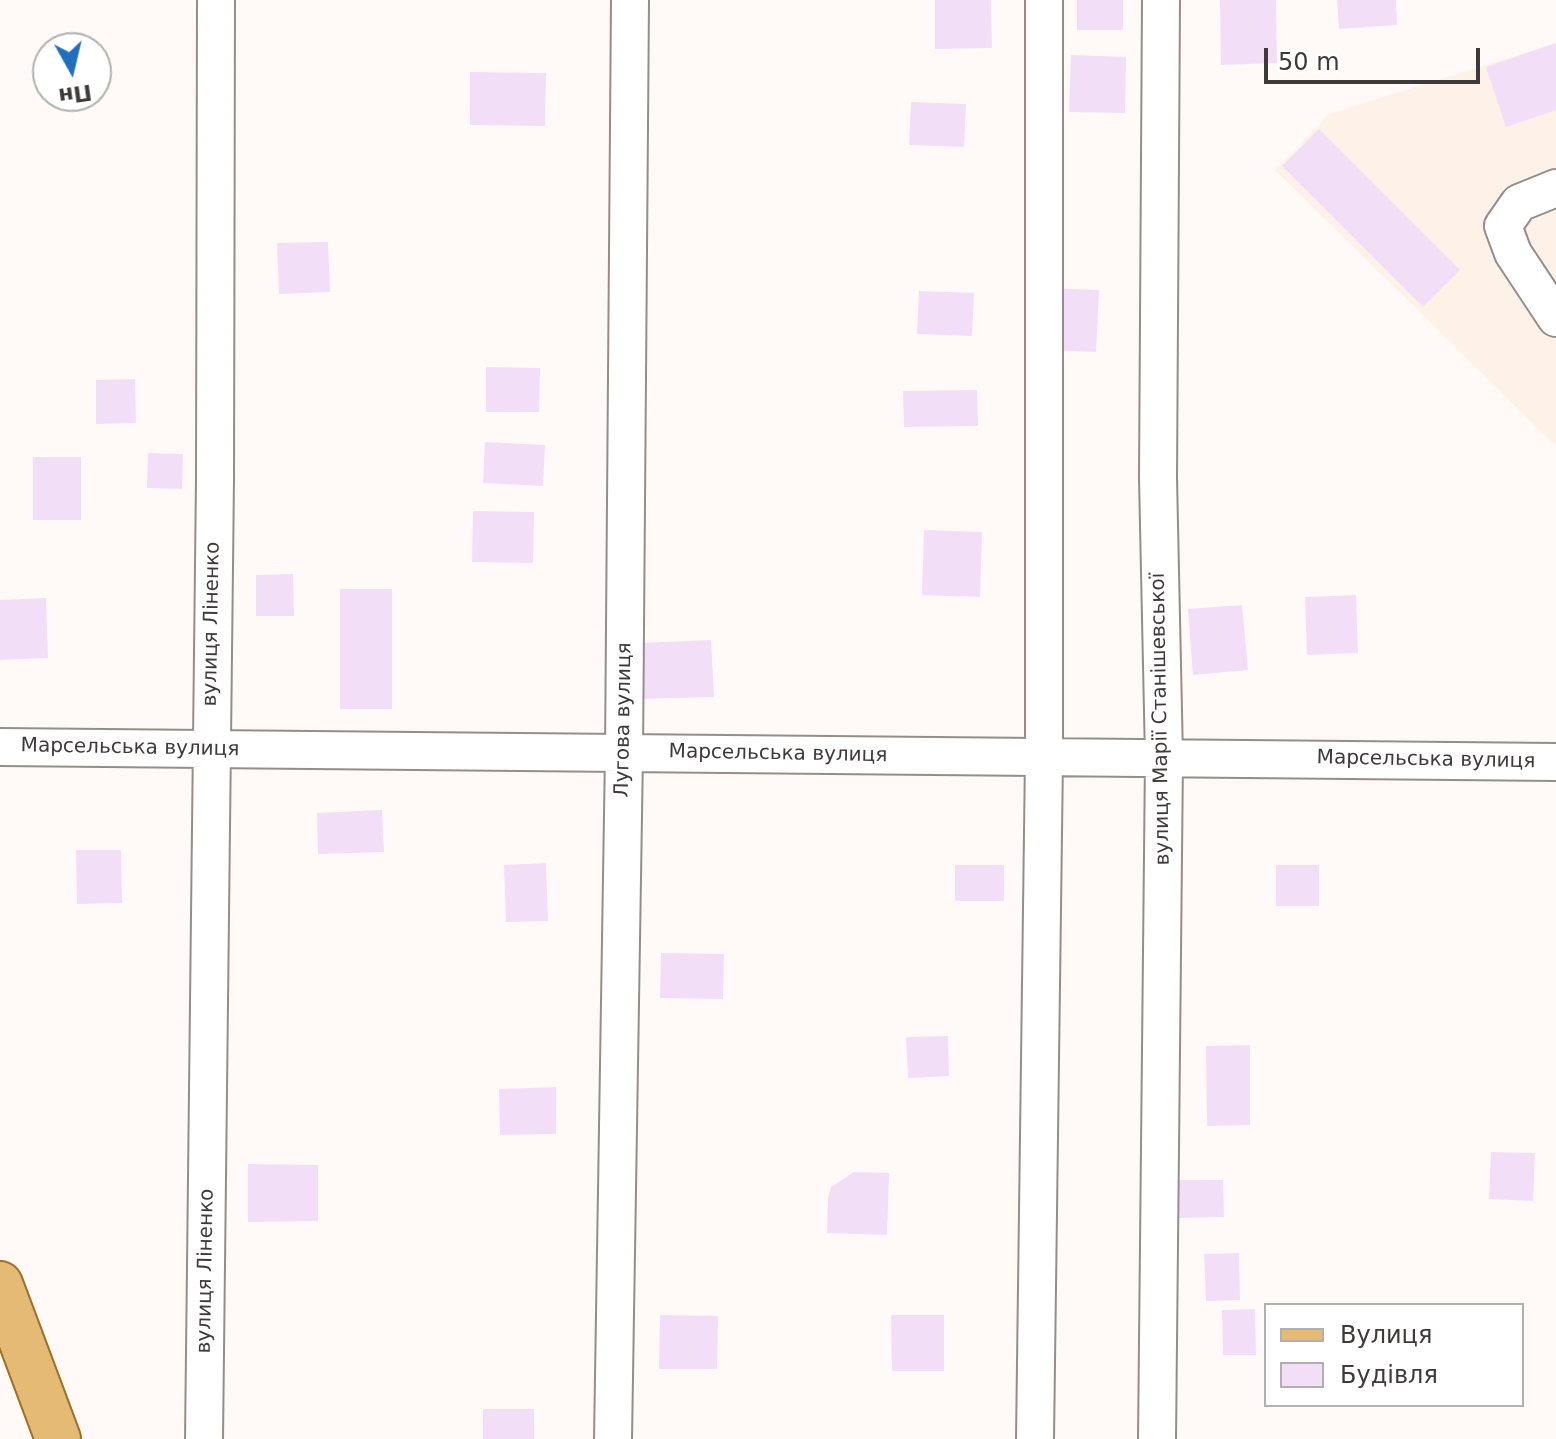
<!DOCTYPE html>
<html>
<head>
<meta charset="utf-8">
<style>
  body { margin:0 }
  #map { position:relative; width:1556px; height:1439px; overflow:hidden; background:#fffaf7; font-family:"DejaVu Sans",sans-serif }
  canvas { display:block }
  .legend { position:absolute; left:1264px; top:1303px; width:260px; height:104px; box-sizing:border-box; background:#fff; border:2px solid #b1b0b0; margin:0; padding:10px 14px; list-style:none; font-size:24px; color:#3d3a39 }
  .legend li { display:flex; align-items:center; gap:16px; height:40px }
  .legend b { width:40px; border:2px solid #b1b0b0 }
  .north { position:absolute; left:32px; top:32px; width:80px; height:80px; box-sizing:border-box; background:#fff; border:2px solid #b1b0b0; border-radius:50%; rotate:172deg; font-size:22px; font-weight:700; line-height:32px; text-align:center; color:#3d3a39 }
  .north::after { content:''; display:block; margin:auto; width:28px; height:36px; background:#2170bf; clip-path:polygon(50% 0,100% 100%,50% 72%,0 100%) }
  .scale { position:absolute; left:1264px; top:48px; width:216px; height:36px; box-sizing:border-box; border:4px solid #3d3a39; border-top:0; padding-left:10px; font-size:24px; line-height:28px; white-space:nowrap; color:#3d3a39; -webkit-text-stroke:6px #fff; paint-order:stroke }
</style>
</head>
<body>
<div id="map">
<canvas width="1556" height="1439"></canvas>
<ul class="legend">
<li><b style="height:10px;background:#e5ba75"></b>Вулиця</li>
<li><b style="height:22px;background:#f3def8"></b>Будівля</li>
</ul>
<div class="north">Пн</div>
<div class="scale">50 m</div>
</div>
<script>
const ctx = document.querySelector('canvas').getContext('2d');
ctx.lineJoin = 'round';
function fillPath(path, color) {
  ctx.fillStyle = color;
  ctx.fill(path, 'evenodd');
}
function poly(rows) {
  const path = new Path2D();
  for (const r of rows) {
    path.moveTo(r[0], r[1]);
    for (let i = 2; i < r.length; i += 2) path.lineTo(r[i], r[i + 1]);
  }
  return path;
}
function stroke(path, color, width, dash) {
  ctx.strokeStyle = color;
  ctx.lineWidth = width;
  ctx.lineCap = dash ? 'butt' : 'round';
  ctx.setLineDash(dash || []);
  ctx.stroke(path);
}
function label(font, color, halo, rows, align = 'center') {
  ctx.font = font + ' "DejaVu Sans",sans-serif';
  ctx.lineWidth = 6;
  ctx.setLineDash([]);
  ctx.textBaseline = 'middle';
  ctx.strokeStyle = halo;
  ctx.fillStyle = color;
  for (const [text, x, y, turn = 0] of rows) {
    ctx.save();
    ctx.translate(x, y);
    ctx.rotate((+turn || 0) * Math.PI / 180);
    ctx.textAlign = isNaN(turn) ? turn : align;
    if (halo) ctx.strokeText(text, 0, 0);
    ctx.fillText(text, 0, 0);
    ctx.restore();
  }
}
fillPath(poly([
  [1556,43,1556,446,1275,170,1329,114]
]), '#fef1e8');
fillPath(poly([
  [935,0,991,0,992,48,935,49],
  [1077,0,1123,0,1123,30,1077,30],
  [1220,0,1276,0,1277,63,1221,65],
  [1337,0,1396,0,1397,25,1339,29],
  [1556,43,1556,110,1506,127,1486,67],
  [1071,55,1126,57,1125,113,1069,112],
  [470,72,546,73,545,126,470,125],
  [911,102,966,104,964,147,909,145],
  [1319,129,1460,270,1423,307,1282,166],
  [328,242,330,292,279,294,277,243],
  [1048,288,1099,290,1096,352,1045,350],
  [919,291,974,293,972,336,917,334],
  [486,367,540,368,539,412,486,412],
  [135,379,136,423,96,424,96,380],
  [977,390,978,426,904,427,903,391],
  [485,442,545,445,543,486,483,483],
  [148,453,183,454,182,489,147,488],
  [33,457,81,457,81,520,33,520],
  [473,511,534,512,533,563,472,562],
  [924,530,982,532,980,597,922,595],
  [293,574,294,616,256,616,256,575],
  [340,589,392,589,392,709,340,709],
  [1356,595,1358,653,1307,655,1305,597],
  [46,598,48,658,0,660,0,600],
  [1242,605,1248,670,1193,675,1188,609],
  [711,640,714,697,643,699,640,643],
  [382,810,384,852,318,854,317,813],
  [76,850,121,850,122,903,77,904],
  [546,863,548,921,506,922,504,865],
  [955,865,1004,865,1004,901,955,901],
  [1276,865,1319,865,1319,906,1276,906],
  [661,953,724,954,723,999,660,998],
  [948,1036,949,1076,908,1078,906,1037],
  [1250,1045,1250,1125,1207,1126,1206,1046],
  [556,1087,556,1134,500,1135,499,1089],
  [1491,1152,1535,1153,1533,1201,1489,1199],
  [248,1164,318,1165,318,1221,248,1222],
  [854,1172,889,1173,887,1235,827,1233,828,1198,831,1187],
  [1179,1180,1223,1180,1224,1217,1179,1218],
  [1239,1253,1240,1300,1206,1301,1204,1254],
  [1255,1309,1256,1355,1223,1355,1222,1310],
  [660,1315,718,1316,717,1369,659,1369],
  [891,1315,944,1315,944,1371,892,1371],
  [483,1409,534,1409,534,1439,483,1439]
]), '#f3def8');
const minor = poly([
  [1556,188,1519,203,1503,226,1513,253,1556,318],
  [0,747,1556,762],
  [204,1439,215,479,216,0],
  [613,1439,624,753,630,0],
  [1035,1439,1044,757,1044,0],
  [1157,1439,1164,758,1158,478,1161,0]
]);
const major = poly([
  [0,1284,58,1439]
]);
stroke(minor, '#938e8a', 40);
stroke(major, '#9e6f24', 48);
stroke(minor, '#fff', 36);
stroke(major, '#e5ba75', 44);
label('20px', '#3d3a39', '#fff', [
  ["вулиця Ліненко",212,624,-89],
  ["вулиця Марії Станішевської",1161,719,-91],
  ["Лугова вулиця",624,720,-89],
  ["Марсельська вулиця",130,748,1],
  ["Марсельська вулиця",778,754,1],
  ["Марсельська вулиця",1426,760,1],
  ["вулиця Ліненко",206,1271,-89]
]);
</script>
</body>
</html>
